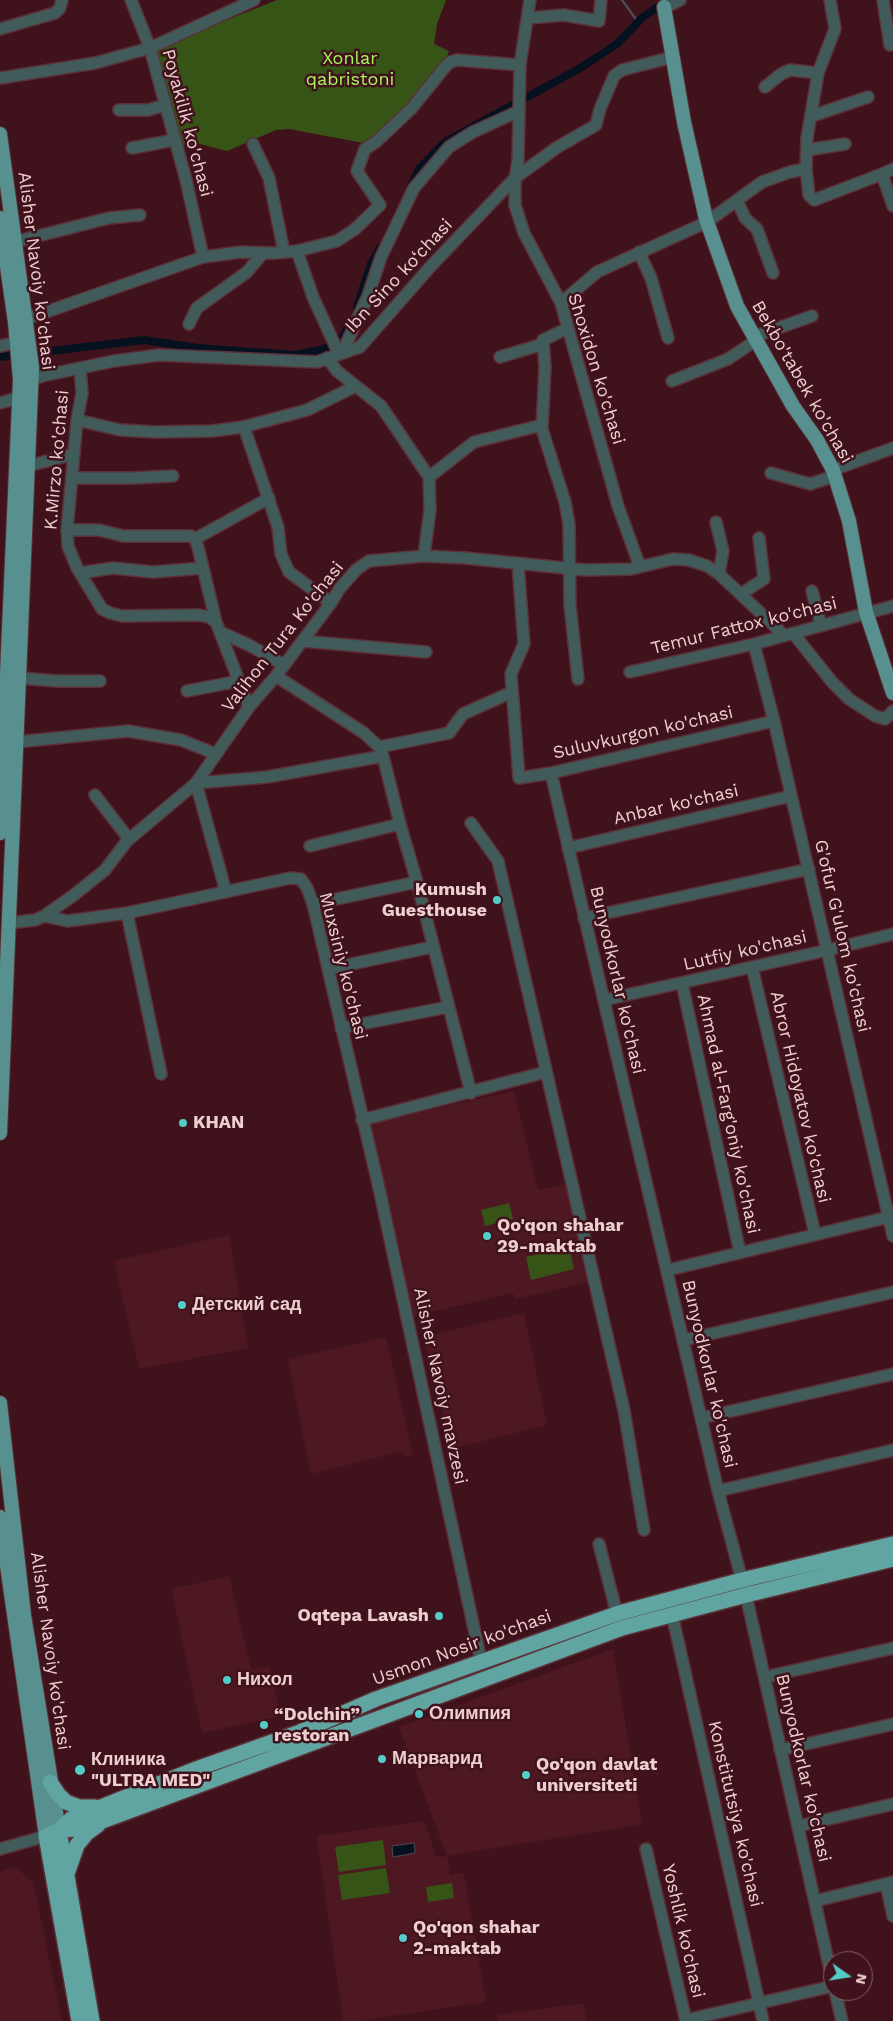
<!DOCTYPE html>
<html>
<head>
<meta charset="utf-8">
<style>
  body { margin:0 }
  #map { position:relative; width:893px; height:2021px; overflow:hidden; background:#40121b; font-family:"Work Sans",sans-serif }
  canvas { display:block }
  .north { position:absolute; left:823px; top:1951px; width:50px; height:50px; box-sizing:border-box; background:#40121b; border:1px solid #865e64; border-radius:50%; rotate:103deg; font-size:14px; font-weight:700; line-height:20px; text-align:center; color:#eecfd1 }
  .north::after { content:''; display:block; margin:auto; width:18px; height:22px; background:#53cdc9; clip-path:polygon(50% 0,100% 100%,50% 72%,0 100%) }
</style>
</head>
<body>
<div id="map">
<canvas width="893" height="2021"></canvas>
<div class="north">N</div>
</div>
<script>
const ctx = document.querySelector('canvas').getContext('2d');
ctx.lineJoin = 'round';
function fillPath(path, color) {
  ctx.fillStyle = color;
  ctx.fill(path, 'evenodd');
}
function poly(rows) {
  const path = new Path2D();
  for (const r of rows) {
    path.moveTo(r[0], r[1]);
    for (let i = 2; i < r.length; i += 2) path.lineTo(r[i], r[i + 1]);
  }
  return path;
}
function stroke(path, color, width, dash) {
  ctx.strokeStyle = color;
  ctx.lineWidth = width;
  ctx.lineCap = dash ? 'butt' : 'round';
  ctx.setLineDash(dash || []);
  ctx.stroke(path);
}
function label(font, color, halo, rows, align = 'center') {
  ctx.font = font + ' "Work Sans",sans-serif';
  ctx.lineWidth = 5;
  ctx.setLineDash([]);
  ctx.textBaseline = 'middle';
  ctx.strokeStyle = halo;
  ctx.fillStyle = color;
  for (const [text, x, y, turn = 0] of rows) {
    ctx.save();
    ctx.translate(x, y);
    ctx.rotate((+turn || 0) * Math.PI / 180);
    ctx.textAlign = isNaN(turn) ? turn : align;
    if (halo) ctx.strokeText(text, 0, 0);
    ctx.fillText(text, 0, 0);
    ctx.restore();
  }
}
fillPath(poly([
  [514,1091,538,1190,566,1184,589,1282,515,1299,513,1293,414,1316,371,1123],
  [229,1235,248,1348,139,1369,114,1261],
  [524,1313,547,1425,451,1449,423,1337],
  [386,1337,413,1455,405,1457,403,1451,311,1474,288,1359],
  [229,1576,251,1670,270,1667,280,1716,202,1733,171,1589],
  [613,1649,642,1824,447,1856,450,1875,464,1873,486,2002,358,2021,343,2021,317,1836,424,1821,436,1856,441,1857,447,1856,399,1727],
  [14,1867,33,1881,62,2021,0,2021,0,1872],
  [584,2003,586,2021,498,2021,497,2015]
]), '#4e1822');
fillPath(poly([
  [277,0,446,0,437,24,434,44,449,51,442,68,426,90,369,144,289,129,276,130,227,151,200,144,180,146,156,48],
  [509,1203,513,1219,485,1226,481,1210],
  [569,1246,574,1269,531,1280,526,1257],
  [383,1840,386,1865,339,1872,335,1847],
  [386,1868,390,1893,342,1900,338,1875],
  [452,1883,454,1898,428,1902,426,1887]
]), '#355415');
const water = poly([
  [414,1843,415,1853,393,1857,392,1846,414,1843]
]);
fillPath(water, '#06111f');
stroke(water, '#4c4a54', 1);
stroke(poly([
  [622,0,638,22]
]), '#4c4a54', 2.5);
stroke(poly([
  [411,186,419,169,445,142,582,67,617,44,643,17,665,2],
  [357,307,371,264,380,248],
  [0,357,144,340,198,348,295,355,325,349,344,335,348,326]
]), '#06111f', 8);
const minor = poly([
  [131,0,150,48,186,180,203,257],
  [530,0,520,65,518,161,515,178,515,205,524,233,561,303,618,506,640,567],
  [830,0,835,29,818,73,807,138,806,169,809,195,814,200,882,174,893,206],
  [883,0,890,45],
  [664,8,680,0],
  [528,18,564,15,599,21,601,0],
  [0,29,55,13,60,8,62,0],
  [0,78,95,63,150,48,254,0],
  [765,87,781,74,790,70,818,73],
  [119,110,148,110,165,105],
  [812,116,868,97],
  [253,144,269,178,284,252],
  [132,148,174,140],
  [807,150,845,144],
  [882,174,893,169],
  [737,200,745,218,757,229,773,273],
  [14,242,109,218,140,215],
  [297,251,313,297,339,354],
  [639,252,651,278,668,338],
  [561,303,597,272,707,222,762,182,790,172,806,169],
  [26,319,203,257,241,252,274,253,297,251,337,241,355,229,380,205,357,171,365,149,376,142,411,109,445,67,450,62,457,60,520,65],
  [189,324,197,308,247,272,263,253],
  [568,328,543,340,545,367,542,429,565,502,569,524,570,605,578,679],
  [753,337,812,316],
  [0,346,18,342],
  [342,353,368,296,381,257,414,188,449,147,473,132,519,111],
  [500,357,543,344],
  [327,358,337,371,381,406,429,477,430,510,424,556],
  [80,368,82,393,77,420,67,530,68,546,77,568,102,609,110,613,122,616,199,615,209,617,216,622,249,707],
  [24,380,31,380,42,376,114,361,159,355,317,362,360,347,431,266,515,178,556,148,596,125,600,109,614,76,622,70,673,57],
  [672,381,728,359,755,341],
  [0,403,20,397,27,397],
  [77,420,120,430,156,432,212,431,243,427,307,410,356,386],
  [244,427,278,527,281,554,289,572,331,603],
  [28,466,74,454],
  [833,470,893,448],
  [771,473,810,484,835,476],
  [429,477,474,442,542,425],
  [72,478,131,478,173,476],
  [716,522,723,551,719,574],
  [67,530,99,530,123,536,191,536,195,539,198,547,216,622],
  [195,539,269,498],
  [518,564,524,644,511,674,519,778,551,773,774,721],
  [80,573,113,568,153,572,203,568],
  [812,591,821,625],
  [741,594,764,579,759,538],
  [220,632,249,645,284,665],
  [793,633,832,682,849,699,875,716,885,719,893,711],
  [302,641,426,652],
  [754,644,774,721,893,1236],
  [630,672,754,644,893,606],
  [276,676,364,733,379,747,383,756,400,824,417,882,471,1093],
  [19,678,58,681,100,681],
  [187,691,239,681],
  [16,742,128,731,181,740,216,754],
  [379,747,449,733,463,714,512,692],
  [551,773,718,1491,746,1595,833,1983],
  [95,795,129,839],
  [471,823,498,861,624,1410,644,1530],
  [310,846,400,824],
  [568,848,791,796],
  [226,892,196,783,267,777,383,756],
  [313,904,417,882],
  [127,913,161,1074],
  [44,916,68,921,127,913,290,878,301,879,307,888,313,904,379,1188,481,1661],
  [584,918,809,869],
  [8,923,35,920,44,916,74,895,105,870,127,841,196,783,249,707,276,676,331,603,340,588,357,569,369,561,424,556,465,558,585,570,631,569,673,559,689,560,707,566,719,574,784,635],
  [752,967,815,1234],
  [328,969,432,947],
  [682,983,740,1253],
  [604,1000,828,950,893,934],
  [341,1028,448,1007],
  [362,1120,546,1072],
  [668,1270,893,1216],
  [684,1340,893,1292],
  [701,1418,893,1374],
  [718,1491,893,1450],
  [599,1544,617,1614],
  [672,1614,763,2021],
  [765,1677,893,1648],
  [780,1750,893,1724],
  [799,1826,893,1804],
  [0,1849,46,1836],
  [646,1849,686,2021],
  [886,1884,893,1916],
  [815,1901,893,1882],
  [835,1991,842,2021],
  [686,2020,833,1986]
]);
const major = poly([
  [664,7,684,122,706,219,737,306,793,406,817,440,833,470,849,521,866,612,893,693],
  [0,134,32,367,0,1133],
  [0,218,15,322,20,380,0,833],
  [0,1403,24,1615,59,1830],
  [0,1517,46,1836]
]);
const highway = poly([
  [50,1782,58,1794,66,1802,79,1807,95,1807],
  [59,1830,77,1829,105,1820,622,1628,746,1595,893,1559],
  [59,1830,92,2021],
  [68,1871,77,1845,87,1833,98,1825],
  [79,2021,46,1836,59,1830,71,1819,196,1769,300,1732,376,1699,619,1613,742,1580,893,1544]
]);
stroke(minor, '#5c3038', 14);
stroke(major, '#5c3038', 16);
stroke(highway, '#5c3038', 18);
stroke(minor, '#405b59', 11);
stroke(major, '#57908e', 14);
stroke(highway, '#60a5a2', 15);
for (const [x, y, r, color] of [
  [497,900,5,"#53cdc9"],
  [183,1123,5,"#53cdc9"],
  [487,1236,5,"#53cdc9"],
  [182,1305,5,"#53cdc9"],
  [439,1616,5,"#53cdc9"],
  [227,1680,5,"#53cdc9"],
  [419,1714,5,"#53cdc9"],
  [264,1725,5,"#53cdc9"],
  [382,1759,5,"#53cdc9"],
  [80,1770,6,"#53cdc9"],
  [526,1775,5,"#53cdc9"],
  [403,1938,5,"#53cdc9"]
]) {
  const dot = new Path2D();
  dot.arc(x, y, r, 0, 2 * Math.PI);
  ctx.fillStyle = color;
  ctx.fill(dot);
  stroke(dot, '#40121b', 2);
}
label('18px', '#a6f35a', '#40121b', [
  ["Xonlar",350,59],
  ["qabristoni",350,80]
]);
label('18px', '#eecfd1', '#40121b', [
  ["Poyakilik ko'chasi",187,123,75],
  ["Alisher Navoiy ko'chasi",36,271,83],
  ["Ibn Sino ko‘chasi",399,276,-47],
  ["Shoxidon ko'chasi",596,369,73],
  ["Bekbo'tabek ko'chasi",802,382,60],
  ["K.Mirzo ko'chasi",57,460,-85],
  ["Temur Fattox ko'chasi",744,626,-14],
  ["Valihon Tura Ko'chasi",283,637,-52],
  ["Suluvkurgon ko'chasi",643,733,-13],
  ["Anbar ko'chasi",676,805,-13],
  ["G'ofur G'ulom ko'chasi",842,936,77],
  ["Lutfiy ko'chasi",745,951,-13],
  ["Muxsiniy ko'chasi",343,966,76],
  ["Bunyodkorlar ko'chasi",617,980,77],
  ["Abror Hidoyatov ko'chasi",800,1097,77],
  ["Ahmad al-Farg'oniy ko'chasi",728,1114,78],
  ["Bunyodkorlar ko'chasi",709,1374,77],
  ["Alisher Navoiy mavzesi",440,1386,78],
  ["Usmon Nosir ko'chasi",462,1648,-20],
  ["Alisher Navoiy ko'chasi",50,1651,82],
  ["Bunyodkorlar ko'chasi",803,1768,77],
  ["Konstitutsiya ko'chasi",735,1814,77],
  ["Yoshlik ko'chasi",683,1931,77]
]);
label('bold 18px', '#eecfd1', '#40121b', [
  ["Kumush",487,890,"right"],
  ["Guesthouse",487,911,"right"],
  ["KHAN",193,1123],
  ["Qo'qon shahar",497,1226],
  ["29-maktab",497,1247],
  ["Детский сад",192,1305],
  ["Oqtepa Lavash",429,1616,"right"],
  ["Нихол",237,1680],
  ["Олимпия",429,1714],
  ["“Dolchin”",274,1715],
  ["restoran",274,1736],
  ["Марварид",392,1759],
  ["Клиника",91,1760],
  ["\"ULTRA MED\"",91,1781],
  ["Qo'qon davlat",536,1765],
  ["universiteti",536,1786],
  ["Qo'qon shahar",413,1928],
  ["2-maktab",413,1949]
], 'left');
</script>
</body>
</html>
